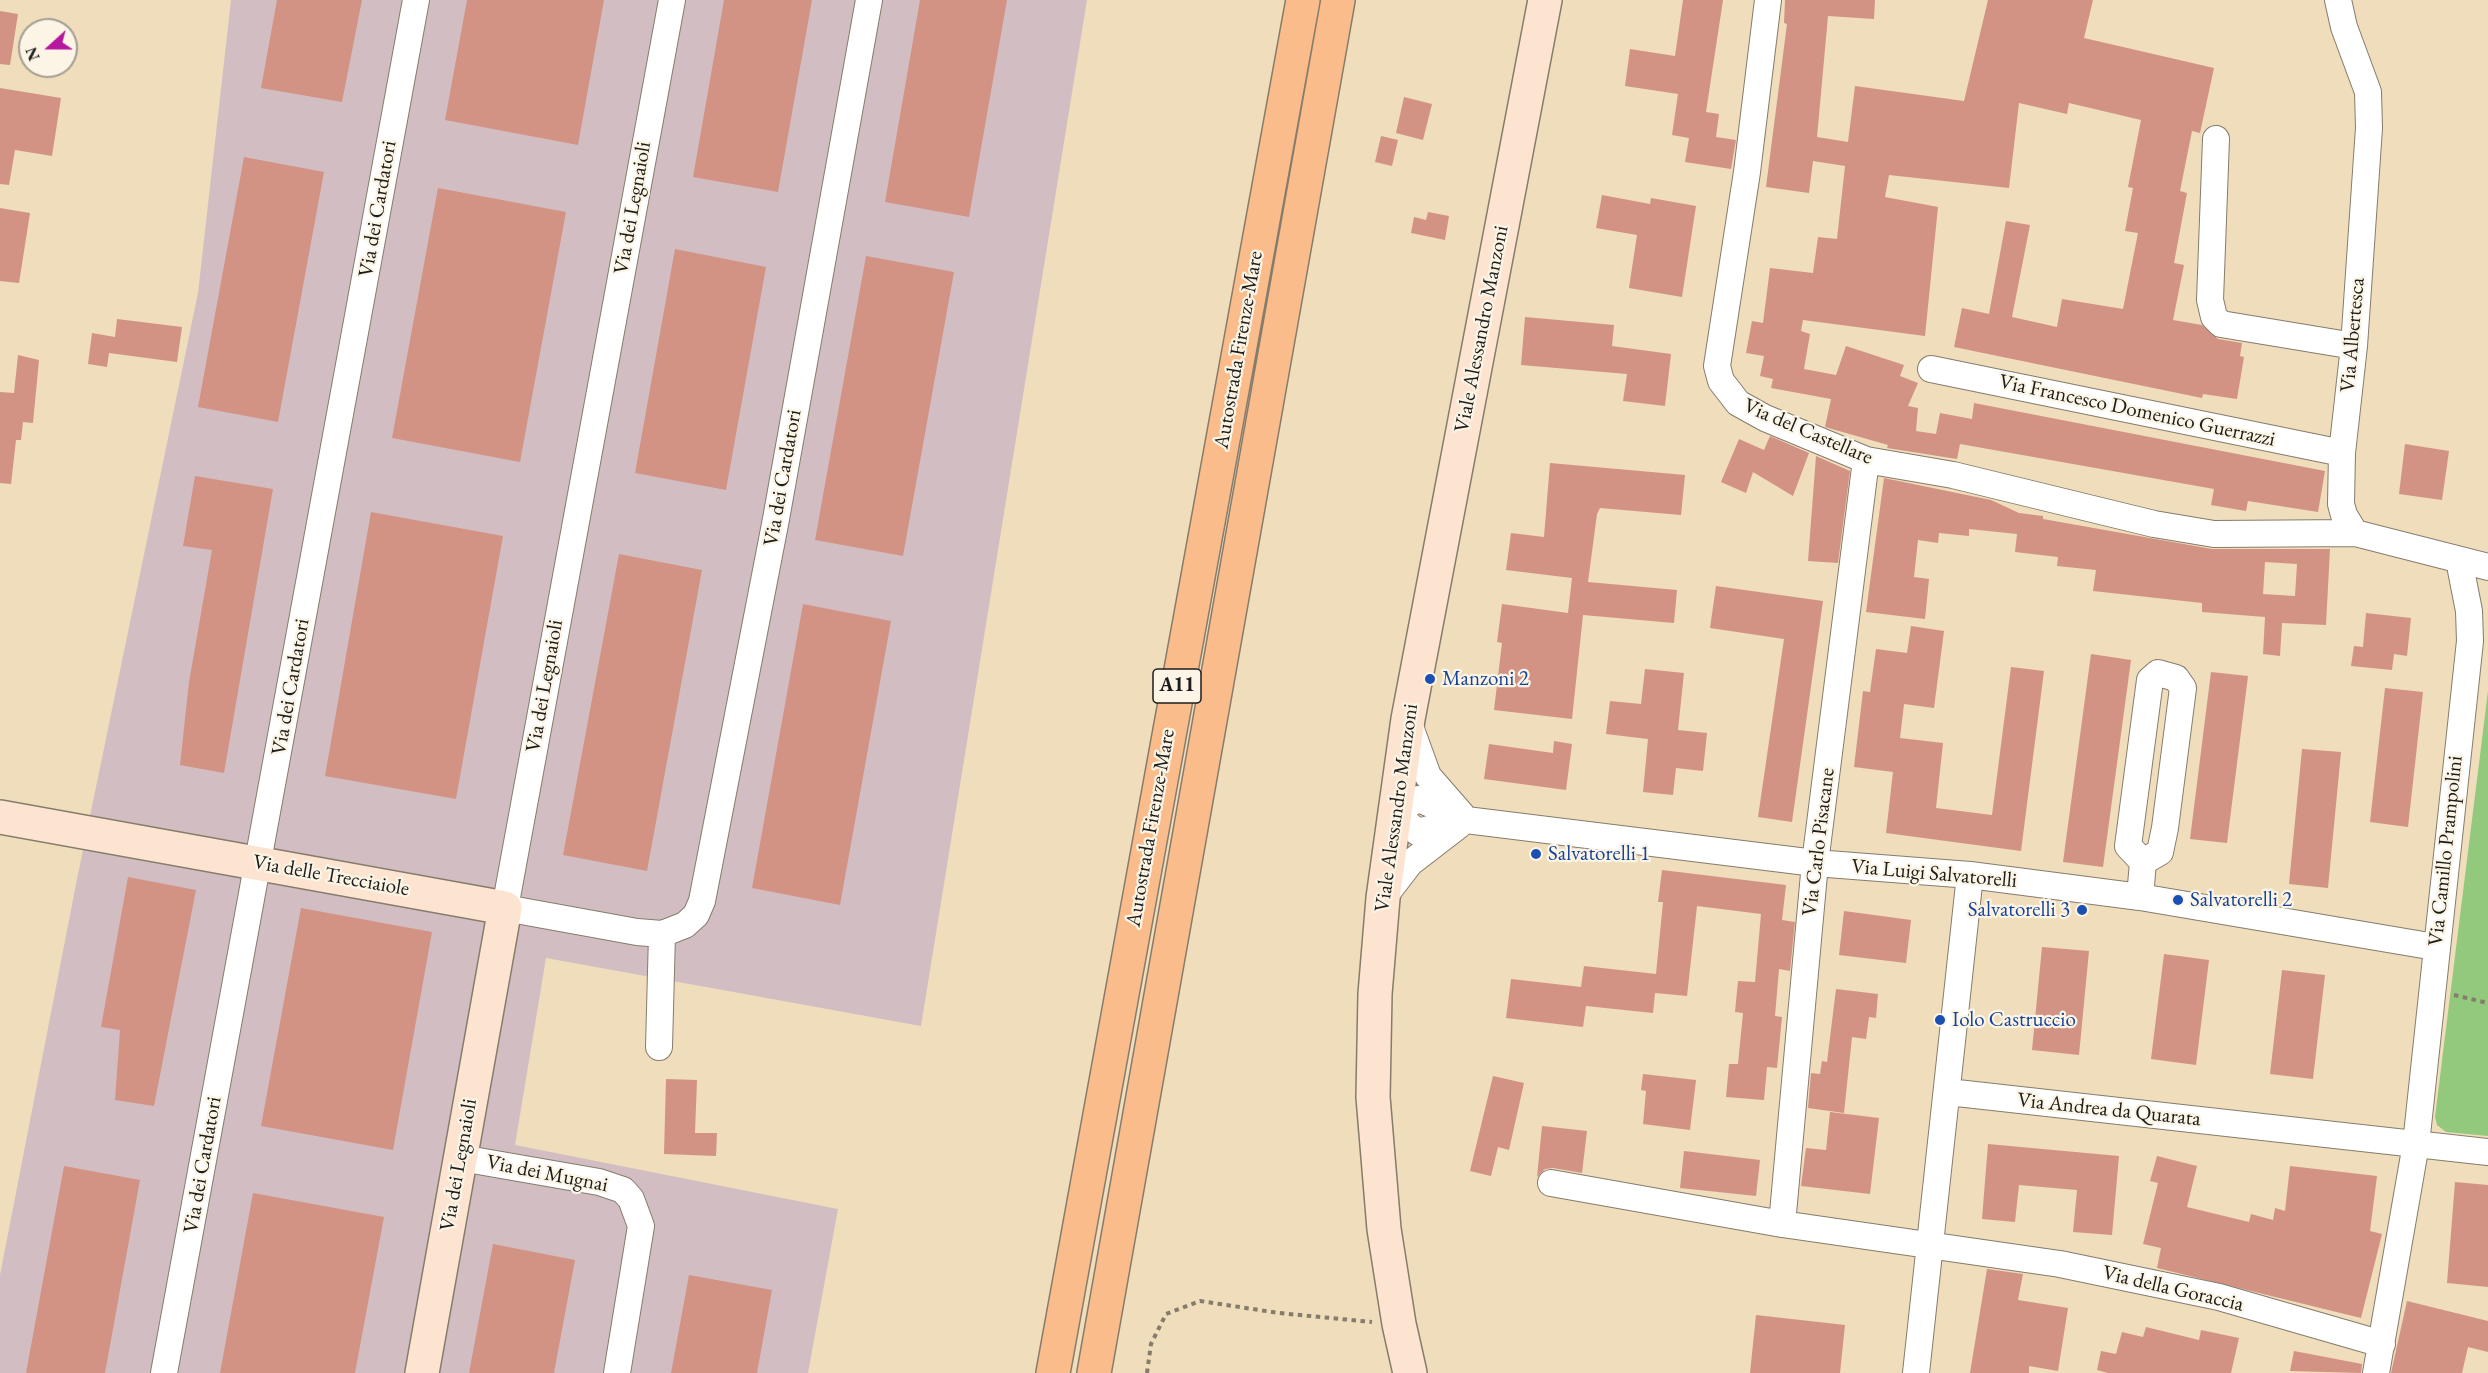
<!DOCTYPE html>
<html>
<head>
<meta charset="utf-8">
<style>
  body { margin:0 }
  #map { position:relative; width:2488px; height:1373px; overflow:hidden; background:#efddbb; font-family:"EB Garamond",serif }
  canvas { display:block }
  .north { position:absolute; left:18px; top:18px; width:60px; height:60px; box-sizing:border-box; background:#fcf5e5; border:2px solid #a29e95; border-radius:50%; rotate:249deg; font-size:16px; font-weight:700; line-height:24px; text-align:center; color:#1c1c1c }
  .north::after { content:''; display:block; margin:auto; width:21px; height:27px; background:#b5179e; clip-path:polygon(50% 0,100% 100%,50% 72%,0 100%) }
</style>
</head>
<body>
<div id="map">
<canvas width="2488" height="1373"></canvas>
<div class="north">N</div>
</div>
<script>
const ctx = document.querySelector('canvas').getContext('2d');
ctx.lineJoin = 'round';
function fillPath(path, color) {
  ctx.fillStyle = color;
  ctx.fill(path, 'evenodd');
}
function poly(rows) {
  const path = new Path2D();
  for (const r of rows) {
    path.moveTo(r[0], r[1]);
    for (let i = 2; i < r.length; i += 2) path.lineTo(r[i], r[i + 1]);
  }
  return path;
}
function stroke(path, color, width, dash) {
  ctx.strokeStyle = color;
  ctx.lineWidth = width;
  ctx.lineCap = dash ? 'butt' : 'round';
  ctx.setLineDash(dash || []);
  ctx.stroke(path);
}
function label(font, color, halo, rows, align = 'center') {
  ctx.font = font + ' "EB Garamond",serif';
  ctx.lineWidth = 4.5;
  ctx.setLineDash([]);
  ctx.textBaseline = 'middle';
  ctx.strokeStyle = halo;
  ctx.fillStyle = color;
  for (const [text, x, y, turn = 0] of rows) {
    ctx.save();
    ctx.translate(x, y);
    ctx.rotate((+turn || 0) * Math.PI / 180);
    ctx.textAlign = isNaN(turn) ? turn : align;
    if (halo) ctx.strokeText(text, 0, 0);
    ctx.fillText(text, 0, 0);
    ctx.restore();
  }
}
fillPath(poly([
  [231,0,1087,0,921,1026,546,958,515,1145,838,1209,808,1373,0,1373,0,1275,77,879,198,293]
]), '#d2bec2');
fillPath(poly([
  [2488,691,2488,1136,2446,1132,2437,1125,2435,1117]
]), '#92c97c');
fillPath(poly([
  [277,0,362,0,342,102,261,88],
  [467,0,604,0,578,145,445,120],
  [724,0,812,0,778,192,693,177],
  [920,0,1007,0,969,217,885,202],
  [1683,0,1723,0,1706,112,1719,114,1716,137,1736,140,1731,169,1685,162,1689,138,1672,135,1678,94,1625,86,1630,49,1675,56],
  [1785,0,1875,0,1874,19,1828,16,1817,137,1848,142,1855,86,1964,101,1988,0,2093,0,2084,38,2214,68,2200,133,2192,131,2180,191,2187,193,2174,263,2184,265,2173,320,2202,325,2218,339,2242,343,2240,356,2244,357,2237,399,2203,394,2202,398,1954,347,1962,308,1989,314,2006,221,2030,225,2012,317,2057,327,2062,299,2123,309,2138,233,2125,231,2133,188,2128,187,2141,120,2069,103,2067,114,2019,103,2009,188,1889,175,1885,197,1938,207,1925,336,1803,320,1801,331,1810,334,1804,369,1836,375,1846,346,1904,365,1900,376,1918,383,1908,406,1918,408,1916,431,1936,434,1940,413,1972,419,1974,403,2325,471,2318,512,2248,501,2246,511,2211,505,2214,489,1960,444,1957,459,1887,448,1888,445,1825,427,1831,399,1771,388,1773,379,1760,376,1764,356,1746,353,1752,321,1763,323,1770,268,1813,273,1818,237,1837,239,1845,166,1813,161,1809,193,1766,187,1787,24,1784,23],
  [0,11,18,14,10,65,0,64],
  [0,88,61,98,52,156,15,150,9,185,0,184],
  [1404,97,1432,104,1423,140,1396,133],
  [1381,136,1398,140,1392,166,1375,162],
  [244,157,324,172,278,422,198,407],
  [438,188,566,212,520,462,392,438],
  [1602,195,1650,204,1651,198,1696,206,1682,297,1629,288,1637,235,1596,228],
  [0,208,30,213,19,283,0,281],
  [1428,212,1449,216,1445,240,1411,233,1414,217,1426,220],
  [675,249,766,267,726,490,635,473],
  [866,256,954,272,903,556,815,540],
  [1525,317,1614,325,1612,346,1671,354,1665,406,1623,401,1627,374,1521,365],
  [117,319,182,327,177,362,109,353,107,367,88,364,92,333,115,337],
  [18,355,39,360,33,423,23,422,21,440,16,440,11,484,0,483,0,392,14,393],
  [1770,436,1809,453,1793,496,1753,472,1746,493,1721,482,1739,439,1764,450],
  [2405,444,2449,451,2442,500,2399,494],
  [1816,456,1850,471,1838,563,1808,561],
  [1550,463,1685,475,1681,515,1600,508,1597,514,1588,582,1677,590,1674,623,1583,615,1572,719,1494,710,1502,643,1497,642,1502,604,1568,613,1572,578,1506,570,1511,533,1544,537],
  [195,476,273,489,224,773,180,765,189,682,212,550,183,546],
  [1884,478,1991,500,2019,513,2043,516,2043,519,2212,549,2330,549,2326,625,2282,623,2280,656,2263,654,2265,617,2202,612,2202,603,2093,591,2096,570,2057,566,2058,557,2015,552,2017,534,1969,529,1969,536,1939,533,1938,543,1918,540,1914,577,1929,579,1925,619,1866,612],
  [2265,562,2297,564,2295,596,2263,594],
  [371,512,503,536,456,799,325,776],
  [619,554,702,570,647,871,563,855],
  [1716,586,1823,601,1792,822,1758,817,1784,639,1710,628],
  [803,604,891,621,840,905,752,888],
  [2366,613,2411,618,2407,656,2394,654,2392,670,2351,666,2354,646,2363,647],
  [1911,626,1944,631,1934,708,1904,704,1900,738,1943,743,1936,808,1992,815,2011,667,2044,671,2021,851,1886,833,1893,772,1854,767,1863,691,1870,692,1876,649,1907,653],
  [2091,654,2131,660,2103,867,2063,862],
  [1645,669,1684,673,1678,730,1707,733,1703,771,1676,768,1673,795,1643,792,1648,739,1606,734,1610,701,1641,704],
  [2211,672,2248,676,2227,843,2190,839],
  [2385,688,2423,692,2408,827,2370,822],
  [1554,741,1572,744,1566,790,1484,779,1489,744,1553,753],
  [2302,749,2341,752,2328,888,2289,884],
  [1662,870,1786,885,1782,920,1795,922,1790,971,1779,969,1775,1016,1782,1017,1777,1068,1767,1067,1764,1100,1726,1097,1729,1064,1738,1064,1743,1013,1735,1012,1738,981,1755,982,1761,914,1697,906,1687,996,1655,993,1653,1013,1586,1006,1583,1027,1506,1018,1511,979,1581,987,1584,966,1656,974,1663,902,1658,902],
  [128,877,196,890,154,1106,115,1100,120,1030,101,1027],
  [301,908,432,932,393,1150,261,1126],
  [1844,911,1911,920,1906,963,1839,955],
  [2042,947,2089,951,2079,1055,2032,1050],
  [2164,954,2209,960,2196,1065,2151,1059],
  [2282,970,2325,975,2313,1079,2270,1074],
  [1836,989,1878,994,1876,1018,1869,1017,1866,1039,1852,1037,1844,1113,1808,1108,1811,1073,1820,1074,1822,1061,1827,1062],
  [1643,1074,1696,1080,1690,1130,1643,1124,1646,1091,1641,1090],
  [1493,1076,1524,1083,1509,1150,1498,1147,1491,1176,1470,1171],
  [666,1079,697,1080,695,1133,717,1133,716,1156,664,1154],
  [1830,1112,1879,1118,1870,1194,1801,1186,1806,1148,1826,1150],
  [1542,1126,1587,1131,1582,1173,1553,1168,1545,1169,1537,1177],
  [1988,1144,2119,1156,2112,1235,2073,1232,2077,1190,2019,1185,2015,1222,1982,1219],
  [1684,1151,1760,1160,1756,1196,1680,1188],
  [2157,1156,2197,1166,2187,1207,2249,1222,2251,1214,2273,1220,2275,1208,2285,1211,2290,1166,2377,1176,2370,1231,2382,1234,2361,1318,2157,1268,2161,1248,2143,1244,2158,1183,2150,1181],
  [64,1166,140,1180,105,1373,26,1373],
  [2455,1182,2488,1185,2488,1287,2447,1283],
  [253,1193,384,1217,355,1373,220,1373],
  [493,1244,575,1260,554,1373,469,1373],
  [1987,1269,2023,1274,2018,1300,2068,1308,2058,1371,2029,1366,2029,1373,1970,1373],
  [689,1275,772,1290,757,1373,671,1373],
  [2407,1301,2488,1321,2488,1352,2468,1347,2462,1373,2391,1373],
  [1756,1315,1845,1325,1840,1373,1750,1373],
  [2146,1327,2199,1340,2201,1330,2239,1338,2231,1373,2108,1373,2097,1370,2101,1351,2116,1354,2122,1332,2143,1337],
  [2294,1351,2362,1364,2361,1373,2290,1371]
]), '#d29385');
const street = poly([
  [672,0,505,908,637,932,662,934,685,925,696,915,702,901,776,519,869,0],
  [1768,0,1747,172,1717,366,1721,381,1738,403,1765,418,1866,460,1953,475,2154,524,2214,534,2355,533],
  [2338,0,2344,27,2368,92,2369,128,2354,346,2342,453,2341,504,2344,515,2355,533,2488,567],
  [2216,139,2210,300,2214,317,2221,324,2354,346],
  [1931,369,2342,453],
  [1408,721,1428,776,1462,815],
  [1466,820,1417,832,1394,811,1419,799,1466,820,1815,863,1970,875,2140,897,2435,947],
  [2140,897,2143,862,2160,852,2165,828,2183,688,2176,678,2158,673,2150,680,2128,846,2143,862],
  [1383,898,1410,863,1458,826],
  [659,1047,662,934],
  [1948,1092,2488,1152],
  [461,1158,599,1182,623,1190,631,1199,641,1226,617,1373],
  [1551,1183,1782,1224,2060,1264,2219,1297,2382,1344],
  [1782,1224,1815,863,1866,460],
  [164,1373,416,0],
  [1916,1373,1970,875],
  [2376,1373,2416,1144,2470,641,2469,611,2459,560]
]);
const secondary = poly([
  [0,817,505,908,422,1373],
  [1410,1373,1399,1324,1384,1229,1373,1097,1375,994,1383,898,1408,719,1545,0]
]);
const highway = poly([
  [1053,1373,1303,0],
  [1094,1373,1338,0]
]);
stroke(street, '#867c6c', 28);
stroke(secondary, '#867c6c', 36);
stroke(highway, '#867c6c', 36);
stroke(poly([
  [2454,995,2488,1003],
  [1147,1373,1151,1344,1166,1314,1200,1301,1279,1313,1372,1322]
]), '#867c6c', 4, [4.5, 4.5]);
stroke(street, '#fff', 26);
stroke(secondary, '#fde4d1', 33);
stroke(highway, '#fabc8b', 33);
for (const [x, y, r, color] of [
  [1430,679,6,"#1a4fb4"],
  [1536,854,6,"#1a4fb4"],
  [2178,900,6,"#1a4fb4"],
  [2082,910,6,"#1a4fb4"],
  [1940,1020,6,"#1a4fb4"]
]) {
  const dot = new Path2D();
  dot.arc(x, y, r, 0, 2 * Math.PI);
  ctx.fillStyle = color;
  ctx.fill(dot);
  stroke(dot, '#fcf5e5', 2);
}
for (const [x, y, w] of [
  [1177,686,48]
]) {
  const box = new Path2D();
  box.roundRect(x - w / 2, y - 17, w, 34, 4.5);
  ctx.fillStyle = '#fcf5e5';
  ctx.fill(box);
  stroke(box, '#1c1c1c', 1.5);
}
label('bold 20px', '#1c1c1c', null, [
  ["A11",1177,686]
]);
label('21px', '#1c1c1c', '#fcf5e5', [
  ["Via dei Legnaioli",633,208,-80],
  ["Via dei Cardatori",378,209,-80],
  ["Viale Alessandro Manzoni",1482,329,-79],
  ["Via Albertesca",2353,335,-85],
  ["Autostrada Firenze-Mare",1239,350,-80],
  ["Via Francesco Domenico Guerrazzi",2137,411,12],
  ["Via del Castellare",1808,432,23],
  ["Via dei Cardatori",783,478,-80],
  ["Via dei Legnaioli",545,686,-80],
  ["Via dei Cardatori",291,687,-80],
  ["Viale Alessandro Manzoni",1397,808,-82],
  ["Autostrada Firenze-Mare",1151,828,-80],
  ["Via Carlo Pisacane",1819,842,-83],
  ["Via Camillo Prampolini",2446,851,-84],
  ["Via Luigi Salvatorelli",1934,874,5],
  ["Via delle Trecciaiole",331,876,10],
  ["Via Andrea da Quarata",2109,1110,6],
  ["Via dei Cardatori",203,1165,-80],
  ["Via dei Legnaioli",459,1165,-80],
  ["Via dei Mugnai",547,1174,11],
  ["Via della Goraccia",2173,1289,13]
]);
label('21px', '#164399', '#fcf5e5', [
  ["Manzoni 2",1442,679],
  ["Salvatorelli 1",1548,854],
  ["Salvatorelli 2",2190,900],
  ["Salvatorelli 3",2070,910,"right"],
  ["Iolo Castruccio",1952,1020]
], 'left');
</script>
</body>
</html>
